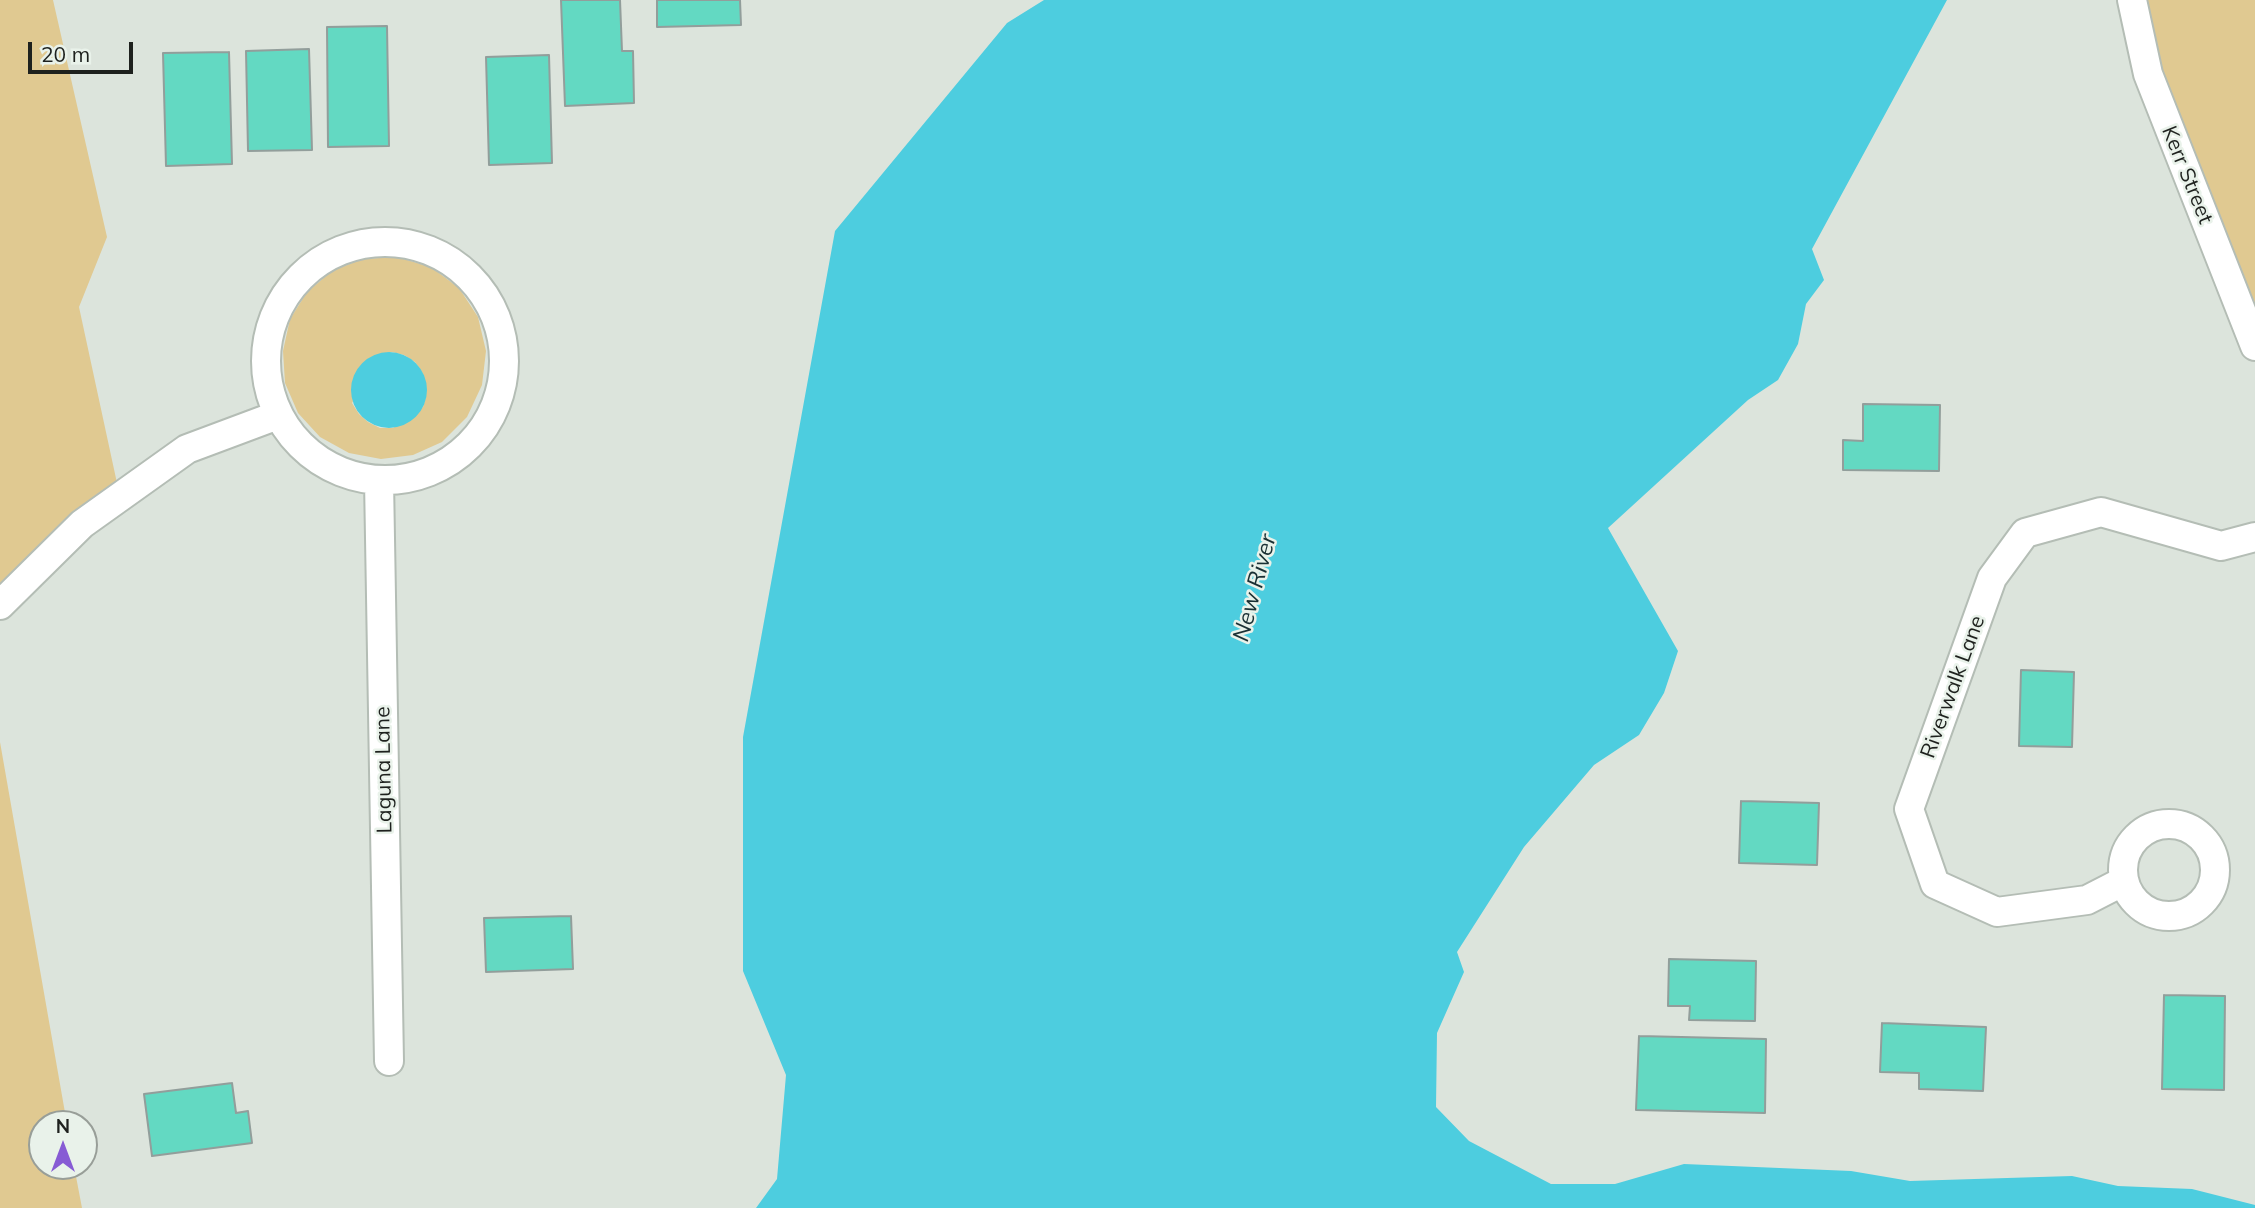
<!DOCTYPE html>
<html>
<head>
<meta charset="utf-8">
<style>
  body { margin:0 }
  #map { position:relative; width:2255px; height:1208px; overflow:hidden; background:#dce4dc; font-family:Mulish,sans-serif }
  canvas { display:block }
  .north { position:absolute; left:28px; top:1110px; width:70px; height:70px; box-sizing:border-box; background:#e9f2ea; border:2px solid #989e98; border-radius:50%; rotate:0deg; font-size:19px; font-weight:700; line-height:28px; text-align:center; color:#1e211e }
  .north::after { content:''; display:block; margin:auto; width:24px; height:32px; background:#875bd4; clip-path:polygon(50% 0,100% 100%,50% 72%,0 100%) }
  .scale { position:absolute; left:28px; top:42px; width:105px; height:32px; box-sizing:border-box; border:4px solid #1e211e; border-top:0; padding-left:9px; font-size:21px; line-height:24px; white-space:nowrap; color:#1e211e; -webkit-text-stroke:5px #e9f2ea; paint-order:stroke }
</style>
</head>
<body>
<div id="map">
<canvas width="2255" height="1208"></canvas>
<div class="north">N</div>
<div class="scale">20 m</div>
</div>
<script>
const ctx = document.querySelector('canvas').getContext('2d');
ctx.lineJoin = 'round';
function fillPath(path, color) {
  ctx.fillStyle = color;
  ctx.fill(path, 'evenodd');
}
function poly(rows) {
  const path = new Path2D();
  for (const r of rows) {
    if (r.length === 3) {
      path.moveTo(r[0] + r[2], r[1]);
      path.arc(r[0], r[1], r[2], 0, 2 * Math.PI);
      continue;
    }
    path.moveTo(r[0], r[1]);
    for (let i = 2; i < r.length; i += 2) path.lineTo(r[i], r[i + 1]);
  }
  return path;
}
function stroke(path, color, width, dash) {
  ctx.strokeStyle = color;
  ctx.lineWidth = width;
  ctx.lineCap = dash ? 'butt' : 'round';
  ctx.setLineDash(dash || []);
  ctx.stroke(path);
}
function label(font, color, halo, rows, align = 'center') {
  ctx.font = font + ' Mulish,sans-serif';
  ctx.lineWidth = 5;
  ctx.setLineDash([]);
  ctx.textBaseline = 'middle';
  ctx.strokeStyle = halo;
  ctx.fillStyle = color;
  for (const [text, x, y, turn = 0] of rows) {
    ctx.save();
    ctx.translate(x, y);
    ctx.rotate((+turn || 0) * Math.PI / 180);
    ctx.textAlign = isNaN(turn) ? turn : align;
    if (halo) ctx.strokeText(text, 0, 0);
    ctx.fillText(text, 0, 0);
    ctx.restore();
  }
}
fillPath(poly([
  [0,0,53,0,107,237,79,307,120,497,0,605],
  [2147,0,2255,0,2255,314,2209,199,2159,63],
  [397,257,431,267,459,288,478,317,486,351,482,385,467,417,442,442,413,455,381,459,349,453,320,437,298,413,285,383,283,351,290,319,307,292,332,271,362,259],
  [392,352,404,355,415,362,422,372,426,384,426,396,423,407,393,428,380,428,368,422,359,414,352,403,380,354],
  [0,742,67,1124,42,1124,42,1166,74,1166,82,1208,0,1208]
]), '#e0c991');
fillPath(poly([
  [1044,0,1947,0,1812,249,1824,280,1806,304,1798,344,1778,380,1748,400,1608,528,1678,651,1664,693,1639,735,1594,765,1524,847,1457,952,1464,972,1437,1033,1436,1107,1469,1141,1551,1184,1615,1184,1684,1164,1851,1171,1910,1181,2072,1176,2118,1186,2192,1189,2255,1205,2255,1208,756,1208,777,1179,786,1075,743,971,743,737,835,231,1007,23],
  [389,390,38]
]), '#4dcddf');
const building = poly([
  [561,0,620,0,622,51,633,51,634,103,565,106,561,0],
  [657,0,740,0,741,25,657,27,657,0],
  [387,26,389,146,328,147,327,27,387,26],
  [309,49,312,150,248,151,246,51,309,49],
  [229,52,232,164,166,166,163,53,229,52],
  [549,55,552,163,489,165,486,57,549,55],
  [1863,404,1940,405,1939,471,1843,470,1843,440,1863,441,1863,404],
  [2021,670,2074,672,2072,747,2019,746,2021,670],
  [1741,801,1819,803,1817,865,1739,863,1741,801],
  [571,916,573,969,486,972,484,918,571,916],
  [1669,959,1756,961,1755,1021,1689,1020,1690,1006,1668,1006,1669,959],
  [2164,995,2225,996,2224,1090,2162,1089,2164,995],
  [1882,1023,1986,1027,1983,1091,1919,1089,1919,1073,1880,1072,1882,1023],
  [1639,1036,1766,1039,1765,1113,1636,1110,1639,1036],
  [232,1083,236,1113,248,1111,252,1143,152,1156,144,1094,232,1083]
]);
fillPath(building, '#63d9c2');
stroke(building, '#929e9b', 2);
const street = poly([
  [2132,0,2148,74,2255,346],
  [385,361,119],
  [379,480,389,1061],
  [0,605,82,524,187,449,278,415],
  [2169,870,46],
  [2124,881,2087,900,1997,912,1935,884,1909,809,1992,578,2025,533,2101,512,2221,546,2255,537]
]);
stroke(street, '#b4bdb5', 32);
stroke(street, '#fff', 28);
label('21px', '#1e211e', '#e9f2ea', [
  ["Kerr Street",2187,175,68],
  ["Riverwalk Lane",1953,687,-70],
  ["Laguna Lane",384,770,-91]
]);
label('italic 23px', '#1a3034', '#e9f2ea', [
  ["New River",1255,588,-75]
]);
</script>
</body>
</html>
